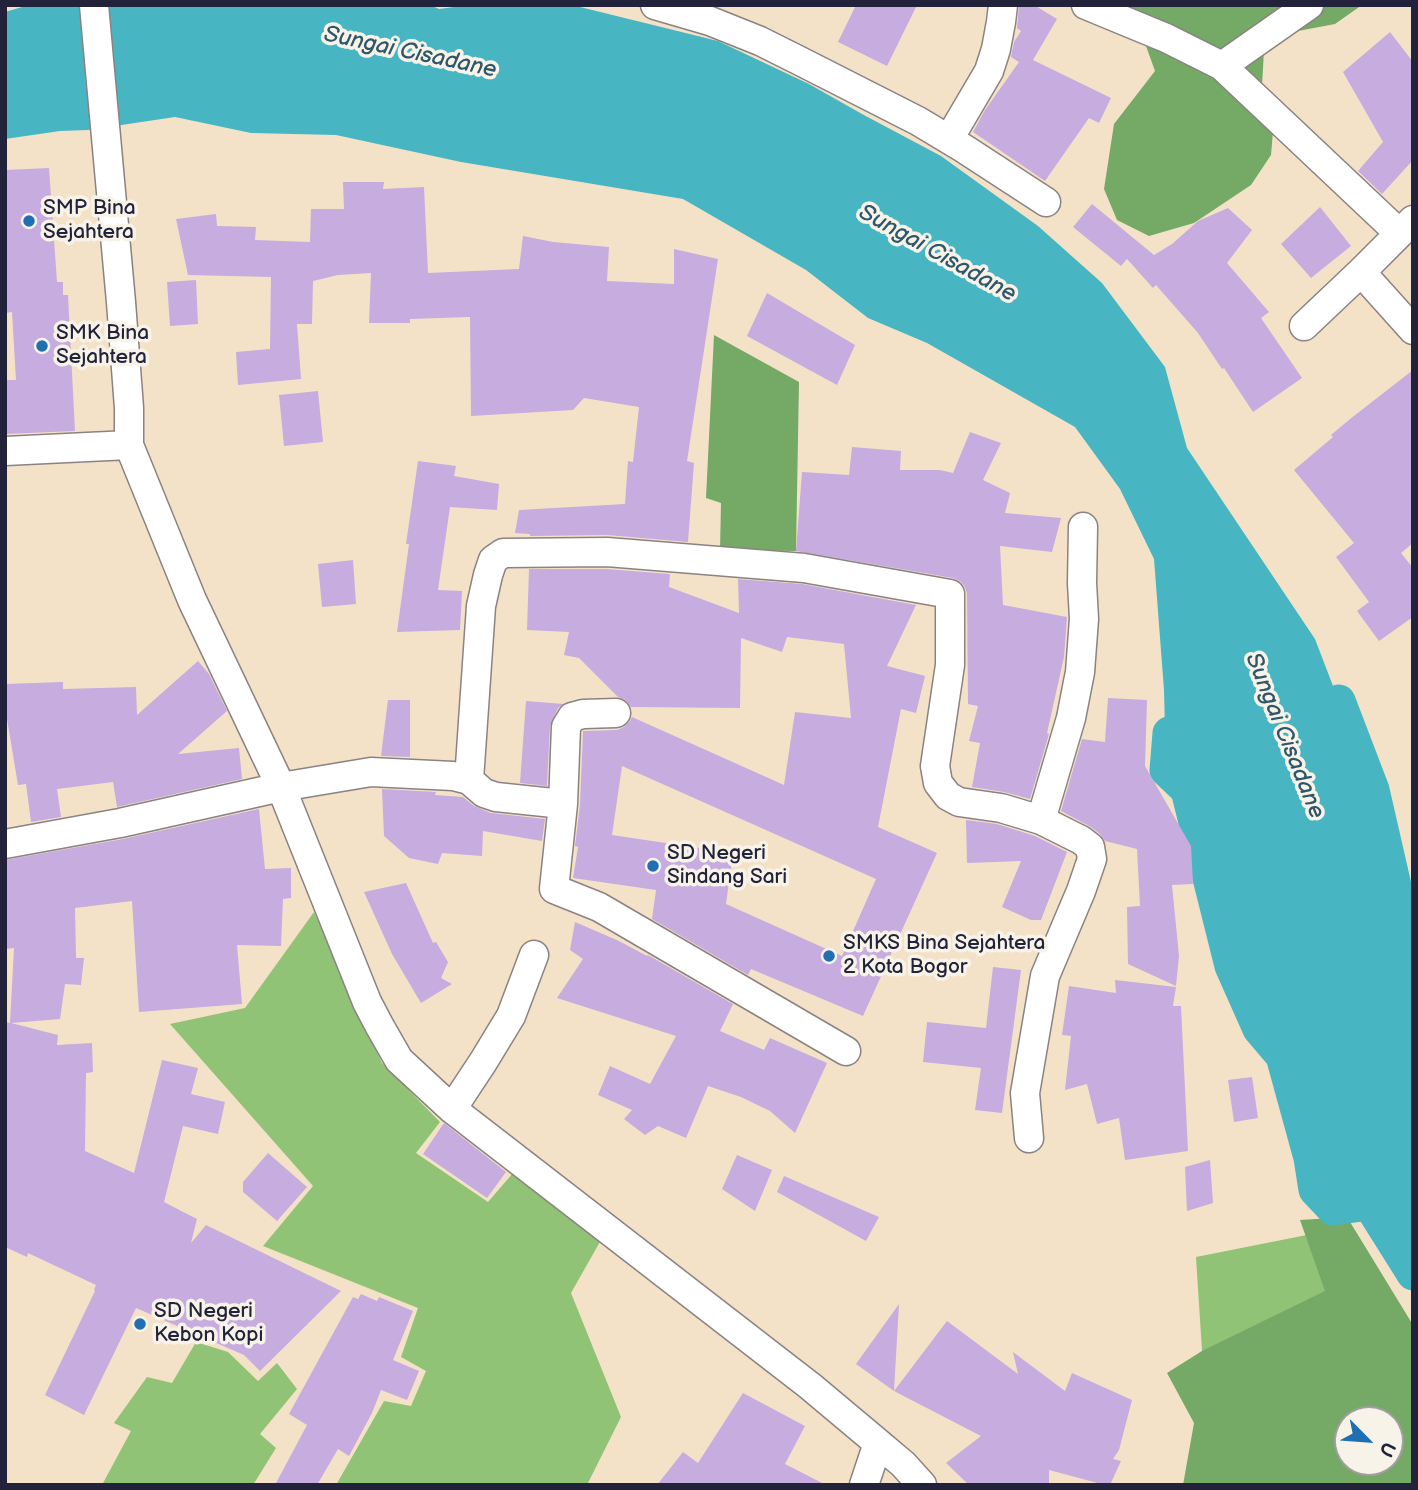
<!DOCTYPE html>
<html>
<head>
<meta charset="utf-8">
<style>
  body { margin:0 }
  #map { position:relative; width:1418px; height:1490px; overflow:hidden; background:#f4e2c8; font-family:"Balsamiq Sans",sans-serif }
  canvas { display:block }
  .frame { position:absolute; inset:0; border:7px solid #22223b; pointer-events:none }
  .north { position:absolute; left:1334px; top:1406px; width:70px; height:70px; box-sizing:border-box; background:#f7f3e8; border:2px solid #a29fa3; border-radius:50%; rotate:115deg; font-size:19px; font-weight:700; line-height:28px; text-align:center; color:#22223b }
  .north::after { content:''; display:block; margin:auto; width:24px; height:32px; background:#1f6fb2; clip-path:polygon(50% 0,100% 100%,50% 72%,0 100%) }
</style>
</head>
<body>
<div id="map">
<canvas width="1418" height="1490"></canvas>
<div class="frame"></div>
<div class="north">U</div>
</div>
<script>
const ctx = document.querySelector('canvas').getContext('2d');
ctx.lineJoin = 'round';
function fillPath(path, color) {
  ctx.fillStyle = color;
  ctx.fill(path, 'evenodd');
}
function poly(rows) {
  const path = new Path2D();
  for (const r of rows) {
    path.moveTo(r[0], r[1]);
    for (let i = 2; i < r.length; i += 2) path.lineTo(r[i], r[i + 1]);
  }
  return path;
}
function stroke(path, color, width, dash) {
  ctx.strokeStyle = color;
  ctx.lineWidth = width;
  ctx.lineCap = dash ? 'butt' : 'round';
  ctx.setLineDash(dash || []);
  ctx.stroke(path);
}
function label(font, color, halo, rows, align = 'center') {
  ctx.font = font + ' "Balsamiq Sans",sans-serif';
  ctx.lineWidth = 7;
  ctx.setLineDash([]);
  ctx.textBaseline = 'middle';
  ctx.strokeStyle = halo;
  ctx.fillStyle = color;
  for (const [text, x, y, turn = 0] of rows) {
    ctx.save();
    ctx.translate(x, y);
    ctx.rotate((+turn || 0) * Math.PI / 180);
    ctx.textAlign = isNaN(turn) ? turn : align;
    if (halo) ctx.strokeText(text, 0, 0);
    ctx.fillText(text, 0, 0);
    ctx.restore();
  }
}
fillPath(poly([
  [314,912,382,1063,440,1122,416,1153,488,1202,513,1173,601,1240,571,1293,621,1417,587,1485,336,1485,384,1401,411,1406,426,1371,401,1357,418,1308,263,1246,313,1186,170,1024,245,1008],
  [1347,1227,1413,1485,1200,1422,1172,1373,1202,1351,1196,1257],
  [1348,1420,1390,1420,1390,1462,1348,1462],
  [196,1342,228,1352,258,1381,277,1363,297,1389,260,1434,276,1448,253,1485,102,1485,131,1431,114,1423,147,1377,172,1383]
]), '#90c375');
fillPath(poly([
  [1075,5,1362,5,1335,24,1298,31,1264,50,1262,86,1274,120,1271,155,1251,185,1194,223,1149,236,1117,220,1104,189,1114,124,1155,71,1141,32],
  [714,335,799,382,796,551,720,550,721,503,706,498],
  [1347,1217,1413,1325,1413,1485,1183,1485,1194,1423,1167,1373,1202,1351,1325,1291,1300,1220],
  [1348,1420,1390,1420,1390,1462,1348,1462]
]), '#74a966');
fillPath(poly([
  [29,5,430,5,439,9,469,5,572,5,718,41,809,84,862,114,941,156,1038,226,1102,283,1165,367,1187,448,1315,639,1373,790,1398,899,1413,953,1413,1274,1369,1204,1333,1209,1315,1190,1283,1056,1259,1029,1231,966,1187,790,1166,770,1164,690,1154,559,1120,489,1075,427,927,343,868,318,806,270,683,199,461,162,336,135,251,133,175,117,88,130,60,131,5,139,5,12]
]), '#48b6c2');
stroke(poly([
  [1339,701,1373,790,1398,899,1413,953],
  [1169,733,1166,770,1187,790,1231,966,1259,1029,1282,1056,1310,1158,1315,1190,1333,1209,1369,1204,1413,1274]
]), '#48b6c2', 33);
fillPath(poly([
  [856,5,917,5,887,66,838,42],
  [1019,5,1034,5,1057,19,1033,60,1111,98,1099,123,1089,118,1045,181,973,132,985,110,1019,62,1011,57,1014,42,1021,31,1017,28],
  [1390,32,1413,62,1413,160,1382,194,1358,171,1383,142,1343,72],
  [49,168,57,282,63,282,63,295,68,295,75,431,5,434,5,380,16,380,12,312,5,313,5,170],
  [343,182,384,182,383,189,424,187,428,273,519,269,523,236,553,242,609,247,607,281,674,284,674,249,718,259,687,461,694,463,688,542,607,535,530,536,530,534,515,533,519,510,625,504,628,461,633,462,639,407,584,398,573,410,471,416,470,317,410,319,410,323,369,323,371,273,338,275,313,281,312,324,297,324,301,379,238,385,236,352,270,349,271,277,188,275,176,219,216,214,217,226,256,227,255,240,310,242,311,209,344,209],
  [1092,204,1154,255,1172,244,1198,221,1228,208,1252,230,1227,263,1269,312,1261,318,1302,378,1253,412,1224,368,1222,369,1198,333,1156,285,1153,288,1127,259,1121,266,1073,227],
  [1320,207,1351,246,1311,278,1281,244],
  [196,280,198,324,170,326,167,282],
  [767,293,855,345,837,385,747,336],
  [1413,370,1413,543,1401,553,1413,568,1413,617,1379,641,1357,611,1369,602,1336,557,1354,543,1294,470,1333,437,1331,435,1350,419],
  [318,391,323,442,284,446,279,395],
  [970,432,1001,443,983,480,1010,493,1005,513,1061,518,1052,552,1000,546,1003,605,1067,617,1064,657,1047,733,1049,734,1030,799,1004,792,972,787,980,743,969,741,978,706,968,704,967,594,965,587,960,581,953,578,796,551,802,472,849,475,852,447,901,451,900,470,940,470,953,473],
  [418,461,456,466,454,476,499,484,497,510,450,507,438,590,462,591,460,630,397,632,409,544,406,544],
  [353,560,356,604,322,607,318,564],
  [529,569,606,569,670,574,669,587,739,613,738,579,802,584,916,605,887,666,925,676,916,713,901,709,878,827,937,853,863,1016,751,969,748,975,652,919,656,890,573,878,578,847,575,846,580,805,583,731,617,730,624,727,630,721,632,717,784,785,795,712,851,718,844,644,787,637,782,652,741,638,740,708,631,707,624,699,618,697,579,658,564,655,569,632,527,630],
  [622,766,876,879,842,956,726,904,733,853,612,835],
  [198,661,209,674,227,711,178,754,239,748,242,779,117,807,113,782,57,789,61,817,31,822,26,784,18,785,5,707,5,684,63,682,63,689,136,687,137,715],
  [1108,698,1147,700,1145,766,1191,846,1193,884,1172,885,1179,956,1176,986,1128,964,1127,907,1140,906,1137,849,1105,841,1100,834,1091,827,1061,811,1082,739,1105,742],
  [388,700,410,700,410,757,381,756],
  [526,701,564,704,558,708,550,726,547,786,520,783],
  [382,789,436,792,435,795,463,797,474,806,491,813,545,819,542,841,483,831,482,856,442,853,438,864,409,858,384,836],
  [259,809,265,869,291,868,291,898,283,899,281,946,237,945,242,1004,139,1012,132,901,75,908,76,958,84,958,81,985,65,984,60,1019,11,1023,58,1035,57,1045,92,1043,93,1072,86,1073,85,1151,134,1173,162,1060,198,1068,191,1094,225,1102,218,1134,183,1126,164,1202,197,1219,191,1243,206,1225,341,1291,260,1371,244,1355,136,1308,84,1415,45,1395,95,1291,94,1290,96,1285,28,1253,27,1257,5,1247,5,1022,10,1023,14,948,5,949,5,860,123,839],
  [966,820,997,824,1035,836,1067,852,1041,920,1031,920,1002,907,1021,861,967,863],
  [406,883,433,943,436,942,448,962,441,978,452,984,421,1003,392,954,364,892],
  [575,922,619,941,647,956,648,955,733,1004,720,1031,764,1050,770,1038,827,1063,795,1133,770,1111,741,1097,708,1086,686,1138,658,1126,645,1135,624,1119,632,1110,598,1095,610,1066,650,1084,676,1036,557,998,583,959,570,950],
  [993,967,1021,970,1002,1113,975,1110,981,1068,923,1062,927,1022,986,1028],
  [1115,980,1176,987,1173,1006,1181,1006,1188,1151,1125,1160,1119,1118,1097,1124,1087,1084,1065,1090,1071,1036,1062,1035,1069,986,1116,993],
  [1252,1077,1258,1118,1234,1122,1228,1080],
  [444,1123,506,1172,487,1198,423,1154],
  [268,1153,307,1187,277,1221,243,1192,243,1182],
  [737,1155,772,1170,755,1211,722,1189],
  [1210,1160,1213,1203,1187,1211,1185,1167],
  [784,1176,879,1217,866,1241,777,1192],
  [361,1294,377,1301,379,1297,413,1311,393,1360,419,1371,407,1400,381,1390,372,1413,349,1456,338,1449,317,1485,275,1485,307,1425,289,1414,353,1297,358,1299],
  [899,1304,894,1391,856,1364],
  [947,1321,1018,1374,1013,1352,1065,1391,1072,1373,1132,1400,1119,1450,1113,1459,1121,1461,1110,1485,1105,1485,1049,1470,1049,1485,969,1485,946,1463,981,1436,894,1391],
  [743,1393,805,1426,785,1464,826,1485,657,1485,683,1452,698,1463]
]), '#c6acdf');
const street = poly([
  [94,5,121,302,129,408,129,445,192,600,281,787,367,1002,379,1025,399,1060,452,1109,810,1386,878,1443,903,1464,922,1485],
  [655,5,710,21,760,41,800,61,918,121,963,148,1046,202],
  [1086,5,1166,38,1222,66,1309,5],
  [1222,66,1399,233],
  [949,139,989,71,996,49,1001,22,1003,5],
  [1361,272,1413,330],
  [1304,326,1361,272,1413,220],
  [5,451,129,445],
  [616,713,583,714,572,717,566,727,563,804,554,889,599,907,846,1051],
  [469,780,481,606,488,575,493,560,503,553,607,552,804,568,950,594,950,665,935,766,938,783,948,796,959,802,1001,808,1041,820,1081,840,1090,847,1092,859,1081,891,1045,976,1025,1093,1029,1138],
  [1041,820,1071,718,1080,672,1084,619,1082,583,1083,527],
  [5,844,120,823,281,787,371,772,453,776,469,780,484,793,496,797,563,804],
  [452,1109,483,1062,511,1016,534,955],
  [864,1485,878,1443]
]);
stroke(street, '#8b8282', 31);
stroke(street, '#fff', 28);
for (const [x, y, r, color] of [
  [29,221,7,"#1f6fb2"],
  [42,346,7,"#1f6fb2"],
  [653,866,7,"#1f6fb2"],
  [829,956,7,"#1f6fb2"],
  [140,1324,7,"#1f6fb2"]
]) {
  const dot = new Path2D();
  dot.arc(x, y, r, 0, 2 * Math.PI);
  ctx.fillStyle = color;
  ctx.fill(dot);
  stroke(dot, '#f7f3e8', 2.5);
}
label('21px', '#22223b', '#f7f3e8', [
  ["SMP Bina",43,209],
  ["Sejahtera",43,233],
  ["SMK Bina",56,334],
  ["Sejahtera",56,358],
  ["SD Negeri",667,854],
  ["Sindang Sari",667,878],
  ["SMKS Bina Sejahtera",843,944],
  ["2 Kota Bogor",843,968],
  ["SD Negeri",154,1312],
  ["Kebon Kopi",154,1336]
], 'left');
label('italic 23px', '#2f566a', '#f7f3e8', [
  ["Sungai Cisadane",410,53,12],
  ["Sungai Cisadane",937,254,29],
  ["Sungai Cisadane",1284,736,68]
]);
</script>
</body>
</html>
